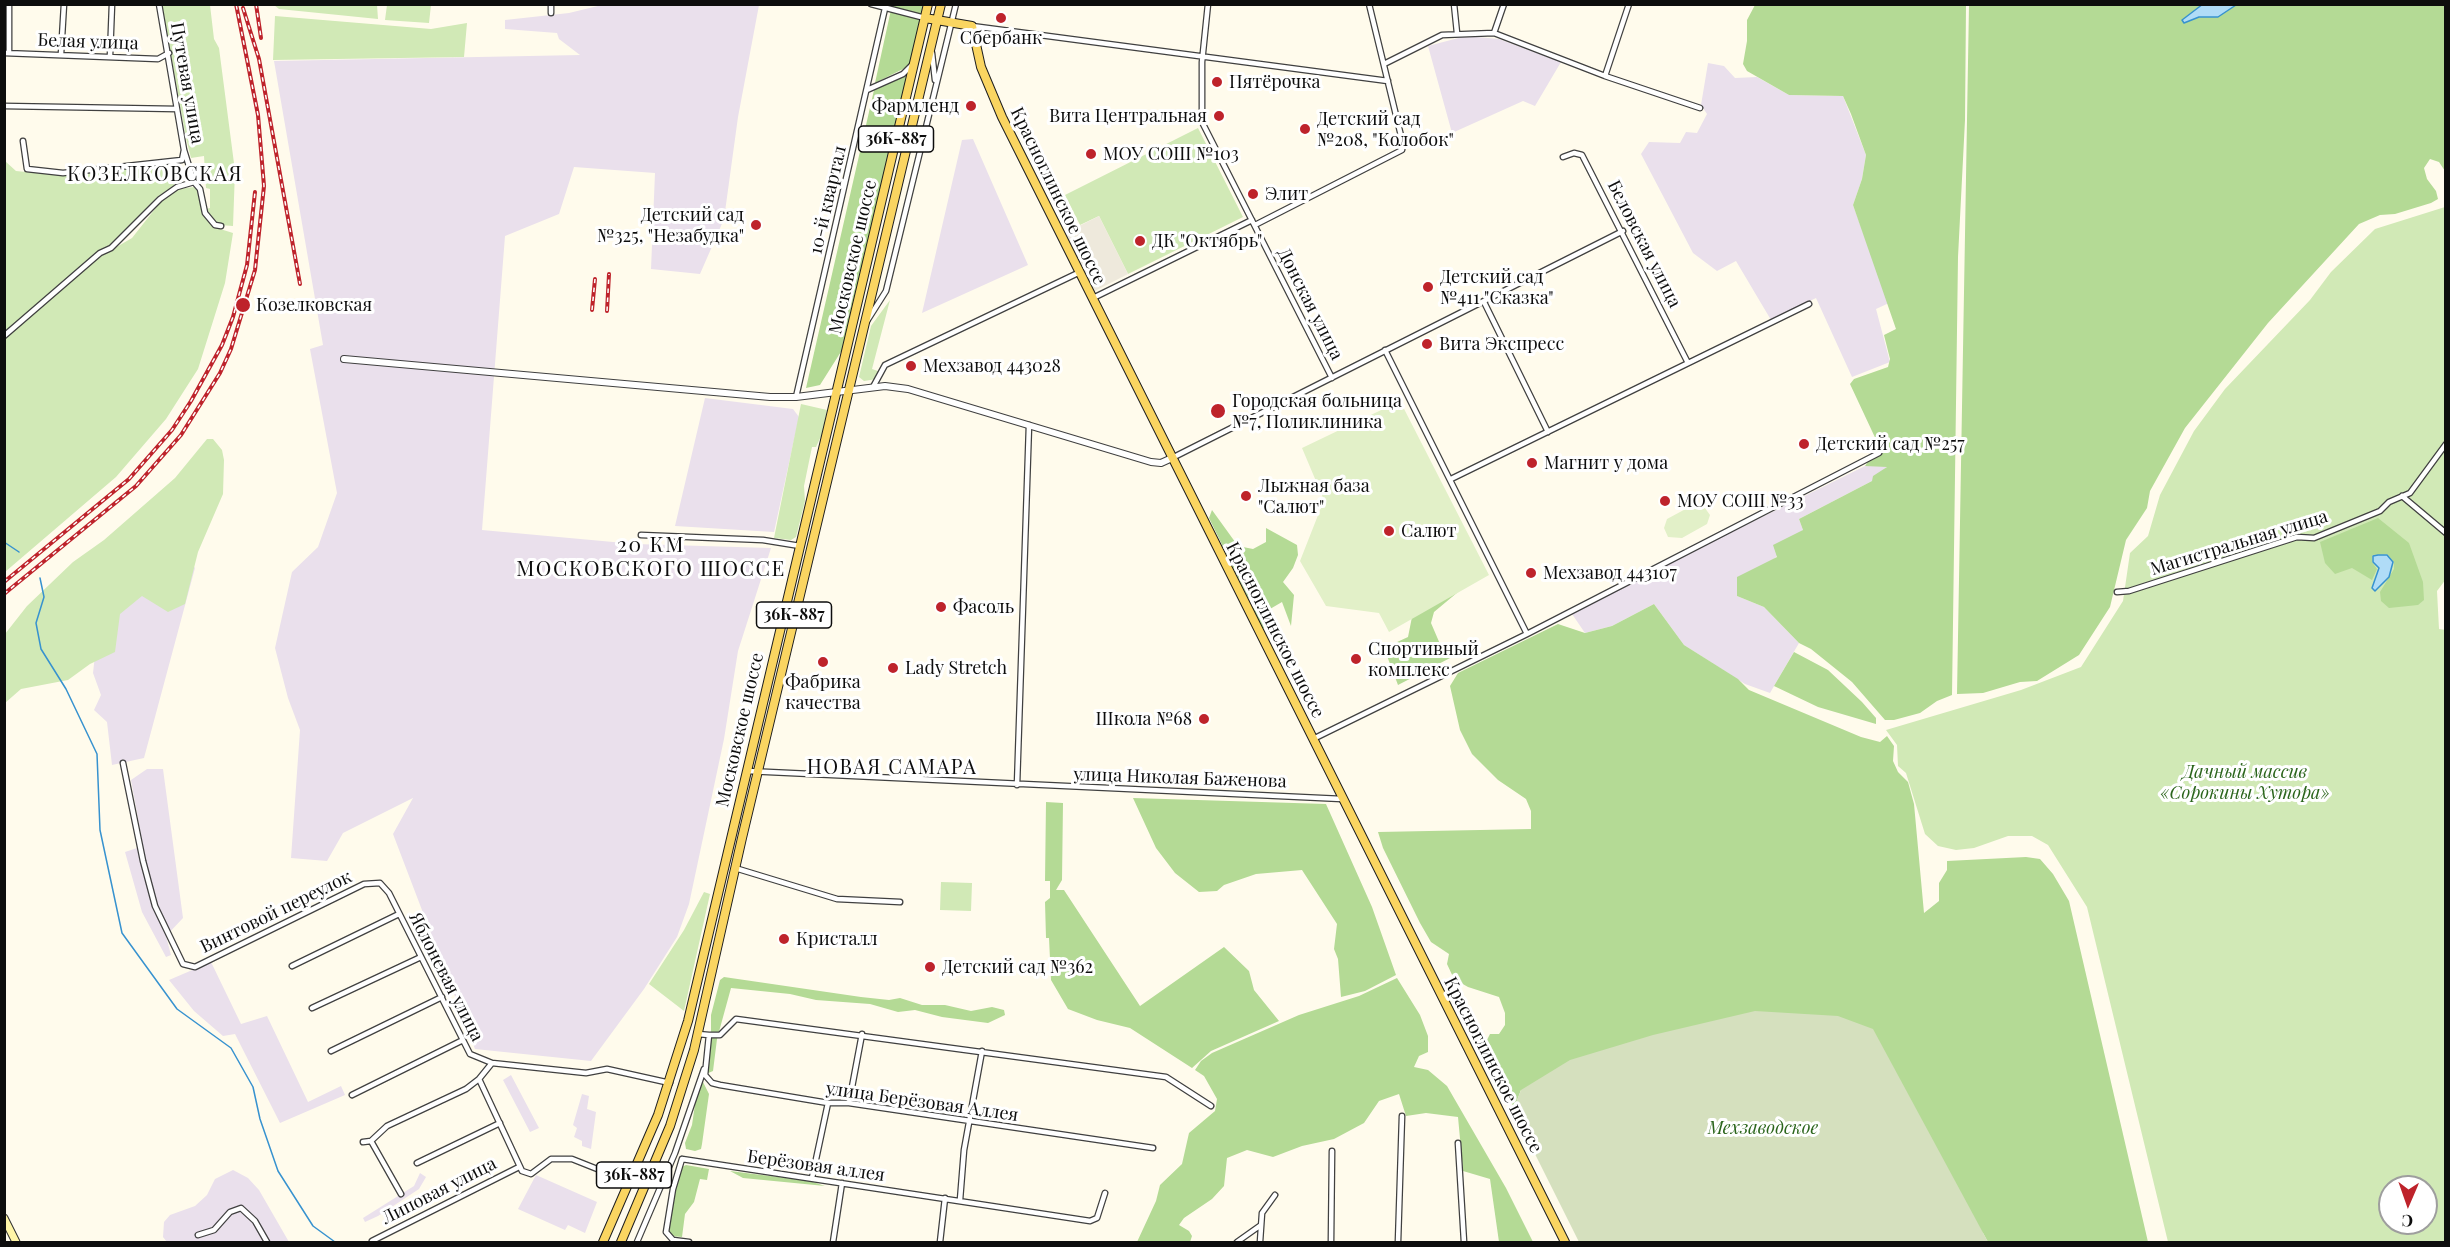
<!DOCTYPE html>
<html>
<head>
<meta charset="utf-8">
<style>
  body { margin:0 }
  #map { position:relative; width:2450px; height:1247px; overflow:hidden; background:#fffbec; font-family:"Playfair Display",serif }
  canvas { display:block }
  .frame { position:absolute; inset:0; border:6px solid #0d0d0d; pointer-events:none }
  .north { position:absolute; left:2378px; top:1175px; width:60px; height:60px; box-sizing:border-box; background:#fff; border:2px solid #9e9e9e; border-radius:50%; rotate:182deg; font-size:16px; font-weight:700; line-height:24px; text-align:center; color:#0d0d0d }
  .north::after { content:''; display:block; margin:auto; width:21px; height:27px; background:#be232b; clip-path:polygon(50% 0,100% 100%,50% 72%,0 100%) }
</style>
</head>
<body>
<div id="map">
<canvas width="2450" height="1247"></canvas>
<div class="frame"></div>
<div class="north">С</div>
</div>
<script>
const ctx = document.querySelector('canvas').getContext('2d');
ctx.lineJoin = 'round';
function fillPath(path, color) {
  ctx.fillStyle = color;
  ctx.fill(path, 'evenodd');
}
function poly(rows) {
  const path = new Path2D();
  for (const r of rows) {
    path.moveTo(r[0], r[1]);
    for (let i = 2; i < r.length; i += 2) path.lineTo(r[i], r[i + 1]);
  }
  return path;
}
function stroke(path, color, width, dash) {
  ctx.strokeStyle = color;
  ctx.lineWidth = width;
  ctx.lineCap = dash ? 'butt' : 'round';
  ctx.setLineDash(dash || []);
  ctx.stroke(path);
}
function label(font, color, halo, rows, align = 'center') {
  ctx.font = font + ' "Playfair Display",serif';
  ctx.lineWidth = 6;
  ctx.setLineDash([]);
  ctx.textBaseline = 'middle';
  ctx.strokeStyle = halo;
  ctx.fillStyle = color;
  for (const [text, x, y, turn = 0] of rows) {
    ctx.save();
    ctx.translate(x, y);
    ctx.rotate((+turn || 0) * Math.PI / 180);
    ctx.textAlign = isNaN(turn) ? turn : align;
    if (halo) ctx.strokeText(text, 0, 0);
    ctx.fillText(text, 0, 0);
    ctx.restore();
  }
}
fillPath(poly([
  [602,5,759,5,738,117,724,219,700,274,651,269,655,173,574,167,559,214,505,236,482,530,635,544,771,548,738,651,724,739,689,904,677,937,644,989,591,1061,475,1049,393,834,413,798,343,833,327,861,291,858,300,730,288,698,275,648,292,572,318,547,337,493,310,349,323,345,274,61,580,55,559,39,557,33,505,29,505,20,569,13],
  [1466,36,1499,39,1561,62,1535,106,1523,101,1452,133,1428,46],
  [1708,63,1724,66,1735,78,1757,77,1789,95,1843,96,1866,155,1862,179,1853,205,1889,303,1876,309,1890,362,1852,377,1816,298,1771,320,1736,261,1717,271,1693,253,1641,154,1649,142,1680,143,1686,132,1697,133,1707,114,1701,105],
  [973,139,1028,265,922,313,962,140],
  [705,398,793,409,799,417,774,532,675,526],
  [1865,466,1888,466,1872,481,1799,519,1803,530,1737,596,1764,607,1799,643,1770,693,1745,684,1684,645,1654,604,1612,626,1585,633,1572,614,1607,594],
  [177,543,195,568,144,758,112,765,107,722,94,710,101,695,93,673,102,592],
  [147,769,163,769,183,918,166,936,171,955,166,957,142,912,125,852,143,846,131,780],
  [211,962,241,1024,267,1016,308,1102,341,1086,345,1095,280,1123,235,1034,223,1036,194,1011,169,980],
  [511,1075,539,1128,530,1132,503,1080],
  [582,1094,589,1096,587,1109,596,1112,591,1149,582,1146,582,1141,574,1137,577,1128,573,1125],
  [233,1170,248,1178,259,1190,289,1242,167,1242,163,1237,164,1222,170,1215,195,1206,207,1195,215,1179],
  [420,1173,426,1177,419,1189,378,1216,365,1222,363,1218,414,1186],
  [536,1175,597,1202,585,1233,568,1225,565,1230,518,1209]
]), '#eae0ec');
fillPath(poly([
  [162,5,210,5,214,39,219,48,235,171,233,226,219,225,206,209,210,208,210,189,206,188,204,156,191,158,186,138],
  [274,5,377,5,378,19,279,9],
  [387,5,431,5,429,23,385,20],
  [275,16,431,29,467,23,464,57,273,60],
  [1198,128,1243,217,1128,274,1099,216,1080,225,1065,195],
  [5,161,16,171,87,178,89,172,178,162,180,169,173,187,157,197,109,248,99,250,5,332],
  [194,187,198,191,204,216,217,228,233,233,225,283,198,369,166,419,116,477,5,572,5,338,101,256,132,238,162,200,178,189],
  [2445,207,2446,579,2437,591,2439,629,2446,630,2445,1242,2168,1242,2087,907,2048,845,2032,836,2008,836,1974,848,1956,850,1938,846,1925,834,1906,773,1898,766,1897,745,1886,730,2021,690,2081,667,2123,601,2130,553,2148,536,2160,495,2194,431,2225,389,2310,300,2331,272,2375,229],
  [2390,1187,2426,1187,2426,1223,2390,1223],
  [890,300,872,369,881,372,877,379,864,381,859,377,871,326],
  [801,404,827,410,822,434,816,447,812,447,804,486,805,501,796,537,791,540,774,538],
  [207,439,213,439,222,450,224,460,223,494,198,552,185,604,168,612,142,596,120,614,115,652,90,664,68,680,21,689,5,703,5,634,27,606,73,562,104,540,175,478],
  [941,882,972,883,971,911,940,910],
  [704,892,710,894,684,1011,649,984,684,930]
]), '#d1e9b6');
fillPath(poly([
  [892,5,928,5,914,60,905,68,875,83],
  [1755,5,1966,5,1965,120,1958,257,1952,695,1937,701,1920,713,1894,720,1885,720,1852,682,1811,649,1799,643,1764,607,1737,596,1737,577,1777,557,1773,545,1803,530,1799,519,1872,481,1873,476,1887,467,1865,466,1879,446,1850,384,1854,379,1888,367,1890,359,1884,335,1896,329,1853,205,1862,179,1866,155,1851,114,1843,96,1789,95,1747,71,1743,64,1747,41,1747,20],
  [1969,5,2445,5,2445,171,2439,162,2430,159,2424,168,2427,179,2436,191,2438,199,2431,203,2395,214,2380,215,2359,224,2268,323,2185,428,2150,491,2147,508,2126,540,2110,607,2079,655,2037,681,2020,682,1983,693,1957,694],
  [911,73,849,339,820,385,806,388,874,90],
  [1212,510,1238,546,1253,549,1266,542,1266,528,1297,545,1298,555,1293,568,1283,582,1294,595,1291,626,1282,602,1270,609,1279,629,1275,631,1267,627,1261,629,1253,608,1267,603,1263,597,1248,598,1209,518],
  [2378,518,2409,543,2423,582,2424,600,2418,605,2389,608,2381,601,2380,592,2394,569,2394,562,2387,554,2372,555,2372,562,2377,569,2372,580,2352,568,2335,574,2325,563,2320,542],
  [1458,592,1434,612,1431,623,1443,651,1452,657,1398,685,1384,648,1408,637,1412,617],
  [1654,604,1684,645,1738,679,1749,690,1861,737,1880,742,1887,736,1894,746,1893,761,1898,772,1908,782,1914,804,1924,913,1939,901,1939,883,1947,870,1947,861,2026,857,2040,859,2053,874,2069,901,2148,1242,1988,1242,1983,1233,1521,1090,1514,1108,1490,1061,1486,1042,1490,1034,1499,1034,1505,1025,1505,1013,1499,997,1468,987,1454,979,1447,964,1449,954,1431,942,1420,923,1383,848,1378,832,1531,829,1531,811,1526,799,1498,780,1472,754,1460,730,1450,686,1458,673,1558,624,1585,633,1612,626],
  [1794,652,1828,670,1862,702,1876,718,1876,724,1818,707,1774,686],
  [1133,798,1326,804,1372,907,1396,975,1365,991,1341,997,1338,959,1334,949,1337,924,1302,870,1256,874,1224,885,1217,891,1199,892,1175,873,1156,848],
  [1046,802,1063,803,1062,880,1056,890,1064,890,1140,1006,1224,947,1249,971,1254,990,1279,1021,1211,1051,1192,1068,1130,1028,1097,1020,1068,1009,1051,980,1049,938,1046,938,1045,902,1050,898,1050,881,1045,881],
  [724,977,861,997,889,1000,900,998,922,1005,945,1005,971,1011,992,1007,1004,1010,1005,1015,988,1023,942,1017,915,1010,898,1012,870,1004,816,1000,790,994,731,988,717,1039,713,1071,706,1074,703,1066,711,1038,711,1015,720,980],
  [1397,978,1420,1015,1428,1036,1428,1052,1419,1056,1414,1067,1428,1070,1447,1086,1506,1188,1533,1242,1499,1242,1490,1179,1463,1171,1458,1117,1426,1113,1406,1116,1399,1094,1379,1101,1364,1123,1334,1139,1302,1146,1273,1157,1247,1150,1227,1158,1224,1186,1212,1199,1184,1218,1179,1225,1189,1231,1192,1236,1190,1242,1137,1242,1156,1201,1160,1185,1182,1164,1189,1133,1215,1111,1217,1099,1204,1076,1195,1070,1201,1061,1212,1053,1299,1015,1359,996],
  [703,1082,709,1094,702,1144,701,1149,695,1151,686,1149,685,1143,692,1125,698,1084],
  [686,1165,709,1169,707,1180,700,1179,694,1202,685,1214,682,1237,671,1236,668,1234,668,1218,677,1182,682,1167],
  [730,1171,810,1181,825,1186,743,1178]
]), '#b4da95');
fillPath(poly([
  [1755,1011,1838,1016,1873,1029,1988,1242,1579,1242,1516,1116,1514,1108,1521,1090,1570,1060,1653,1035]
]), '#d5e0be');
fillPath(poly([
  [1400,401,1489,575,1389,632,1379,613,1326,606,1300,561,1324,500,1302,448],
  [1702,504,1710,515,1707,524,1682,538,1668,537,1664,528,1667,519,1693,505]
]), '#e2f0c8');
fillPath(poly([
  [1099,216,1128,274,1091,293,1063,234]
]), '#eee9dc');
const water = poly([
  [2203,4,2236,4,2236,5,2218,17,2199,17,2184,23,2182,20,2203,4],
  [2378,555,2387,555,2393,562,2389,577,2375,591,2372,588,2379,568,2373,562,2373,556,2378,555]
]);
fillPath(water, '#b0dcf7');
stroke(water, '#3792cf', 1.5);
stroke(poly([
  [4,542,19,552],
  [40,578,44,597,36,623,41,649,66,689,97,754,100,830,122,933,177,1009,231,1048,253,1087,260,1119,278,1171,313,1226,335,1242]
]), '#3792cf', 1.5);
const minor = poly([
  [159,4,184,150,194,182,200,189,205,213,215,225,221,226],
  [871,4,925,18],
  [1208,4,1202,62,1202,122,1332,378],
  [1454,4,1457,33],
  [551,13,551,4],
  [972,26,1388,81],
  [1494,33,1605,76,1700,108],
  [4,53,158,59,169,53],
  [9,53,9,4],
  [932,53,935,80],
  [61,54,64,4],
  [110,56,112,4],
  [1384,64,1442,35,1494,33,1504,4],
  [1605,76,1629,4],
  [867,90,903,74,911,66],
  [4,106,177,109],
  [23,141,27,169,63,173,182,160,184,150],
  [1563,157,1574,153,1582,155,1688,363],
  [1255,225,1402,150,1403,144,1369,4],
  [1093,298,1252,220],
  [1484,302,1548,432],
  [867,321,886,291,956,4],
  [4,336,100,253,111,248,160,199,177,187,194,182],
  [1385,350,1527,634],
  [873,387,885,365,1078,273],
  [796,397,886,4],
  [1172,458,1623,231],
  [1451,479,1809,304],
  [2402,496,2446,533],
  [641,535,763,540,800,546],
  [2117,592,2129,591,2297,537,2314,538,2380,511,2389,502,2410,493,2446,444],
  [1313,739,1527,634,1879,453],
  [123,763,143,861,155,906,183,964,195,967,364,884,380,883,389,893,470,1054,492,1063,479,1079,522,1171,531,1174,551,1159,572,1159,630,1182],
  [747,771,1342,799],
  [1017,785,1029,425],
  [735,868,837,899,900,902],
  [292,966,399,914],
  [312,1008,421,957],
  [698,1034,709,1035,705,1075,712,1083,720,1085,828,1103,849,1103,1153,1148],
  [709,1035,720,1035,736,1019,1166,1077,1211,1106],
  [331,1051,442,997],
  [492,1063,586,1073,607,1069,670,1083],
  [352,1095,463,1040],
  [849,1103,862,1034],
  [371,1141,401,1194],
  [363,1142,371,1141,387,1126,466,1089,479,1079],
  [1458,1143,1464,1242],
  [682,1159,1090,1221,1097,1218,1105,1193],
  [682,1159,673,1189,666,1232,673,1240,689,1242],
  [417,1163,500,1123],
  [812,1178,828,1103],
  [960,1200,964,1150,982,1051],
  [198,1235,214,1230,230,1212,241,1208,255,1221,267,1242],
  [372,1241,519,1167],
  [637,1242,675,1153,704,1069],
  [833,1242,842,1183],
  [940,1242,945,1198],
  [1237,1242,1261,1225],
  [1260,1242,1262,1213,1275,1195],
  [1331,1242,1332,1151],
  [1398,1242,1402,1116]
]);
const tertiary = poly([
  [344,359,770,397,796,397,885,386,908,389,1151,462,1161,463,1172,458]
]);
const secondary = poly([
  [4,1218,16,1242]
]);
const primary = poly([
  [925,18,972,26,981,67,1002,117,1565,1242],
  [603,1242,658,1115,688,1021,928,4],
  [621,1242,670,1126,694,1050,742,838,941,4]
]);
stroke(minor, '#404040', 7);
stroke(tertiary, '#404040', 8);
stroke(secondary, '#2f2f2f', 9);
stroke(primary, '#1e1e1e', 10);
stroke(minor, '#fff', 4.5);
stroke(tertiary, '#fff', 6);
stroke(secondary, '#fff5a7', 7);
stroke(primary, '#fad561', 8);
const rail = poly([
  [256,4,261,38],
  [243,8,259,59,300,284],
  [592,310,595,279],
  [607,311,609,274],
  [4,582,129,479,172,430,191,401,222,345,233,317,247,265,255,192],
  [4,594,136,486,181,435,220,373,231,349,255,270,264,186,258,115,236,4]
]);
stroke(rail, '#be232b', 4);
stroke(rail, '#fff', 1.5, [4.5]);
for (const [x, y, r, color] of [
  [1001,18,6,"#be232b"],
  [1217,82,6,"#be232b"],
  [971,106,6,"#be232b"],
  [1219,116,6,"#be232b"],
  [1305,129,6,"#be232b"],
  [1091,154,6,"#be232b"],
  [1253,194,6,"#be232b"],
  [756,225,6,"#be232b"],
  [1140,241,6,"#be232b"],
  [1428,287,6,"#be232b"],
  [243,305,8,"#be232b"],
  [1427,344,6,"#be232b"],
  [911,366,6,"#be232b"],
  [1218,411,8,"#be232b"],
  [1804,444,6,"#be232b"],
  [1532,463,6,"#be232b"],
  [1246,496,6,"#be232b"],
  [1665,501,6,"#be232b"],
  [1389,531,6,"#be232b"],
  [1531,573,6,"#be232b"],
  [941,607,6,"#be232b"],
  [1356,659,6,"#be232b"],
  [823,662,6,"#be232b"],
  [893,668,6,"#be232b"],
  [1204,719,6,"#be232b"],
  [784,939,6,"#be232b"],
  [930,967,6,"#be232b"]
]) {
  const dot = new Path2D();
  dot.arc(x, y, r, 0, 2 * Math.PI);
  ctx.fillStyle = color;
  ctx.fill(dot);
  stroke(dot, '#fff', 2);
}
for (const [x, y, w] of [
  [896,139,75],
  [794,615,75],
  [634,1175,75]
]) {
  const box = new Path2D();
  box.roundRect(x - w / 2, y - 13, w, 26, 4.5);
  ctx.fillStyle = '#fff';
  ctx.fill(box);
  stroke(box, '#0d0d0d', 1.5);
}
label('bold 16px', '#0d0d0d', null, [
  ["36К-887",896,139],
  ["36К-887",794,615],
  ["36К-887",634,1175]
]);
label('18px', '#0d0d0d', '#fff', [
  ["Сбербанк",1001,38,"center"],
  ["Пятёрочка",1229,82],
  ["Фармленд",959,106,"right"],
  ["Вита Центральная",1207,116,"right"],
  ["Детский сад",1317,119],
  ["№208, \"Колобок\"",1317,140],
  ["МОУ СОШ №103",1103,154],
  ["Элит",1265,194],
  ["Детский сад",744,215,"right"],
  ["№325, \"Незабудка\"",744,236,"right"],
  ["ДК \"Октябрь\"",1152,241],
  ["Детский сад",1440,277],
  ["№411 \"Сказка\"",1440,298],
  ["Козелковская",256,305],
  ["Вита Экспресс",1439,344],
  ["Мехзавод 443028",923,366],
  ["Городская больница",1232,401],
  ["№7, Поликлиника",1232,422],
  ["Детский сад №257",1816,444],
  ["Магнит у дома",1544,463],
  ["Лыжная база",1258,486],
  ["\"Салют\"",1258,507],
  ["МОУ СОШ №33",1677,501],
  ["Салют",1401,531],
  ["Мехзавод 443107",1543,573],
  ["Фасоль",953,607],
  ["Спортивный",1368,649],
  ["комплекс",1368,670],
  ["Lady Stretch",905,668],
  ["Фабрика",823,682,"center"],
  ["качества",823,703,"center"],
  ["Школа №68",1192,719,"right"],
  ["Кристалл",796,939],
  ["Детский сад №362",942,967]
], 'left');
label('18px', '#0d0d0d', '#fff', [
  ["Белая улица",88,42,2],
  ["Путевая улица",187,83,80],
  ["Красноглинское шоссе",1058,196,64],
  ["10-й квартал",828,200,-77],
  ["Беловская улица",1644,244,63],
  ["Московское шоссе",853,257,-77],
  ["Донская улица",1310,304,63],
  ["Магистральная улица",2239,543,-17],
  ["Красноглинское шоссе",1275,630,63],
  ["Московское шоссе",740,730,-77],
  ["улица Николая Баженова",1180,778,2],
  ["Винтовой переулок",276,912,-26],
  ["Яблоневая улица",446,977,63],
  ["Красноглинское шоссе",1493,1065,63],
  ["улица Берёзовая Аллея",922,1102,8],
  ["Берёзовая аллея",816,1166,8],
  ["Липовая улица",439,1191,-27]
]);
label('italic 18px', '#2b651c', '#fff', [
  ["Дачный массив",2245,772],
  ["«Сорокины Хутора»",2245,793],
  ["Мехзаводское",1763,1128]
]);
ctx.letterSpacing = '1.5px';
label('20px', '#0d0d0d', '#fff', [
  ["КОЗЕЛКОВСКАЯ",155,175],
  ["НОВАЯ САМАРА",892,768]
]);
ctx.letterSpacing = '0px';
ctx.letterSpacing = '1.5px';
label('21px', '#0d0d0d', '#fff', [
  ["20 КМ",651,545],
  ["МОСКОВСКОГО ШОССЕ",651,569]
]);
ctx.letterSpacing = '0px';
</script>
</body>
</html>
